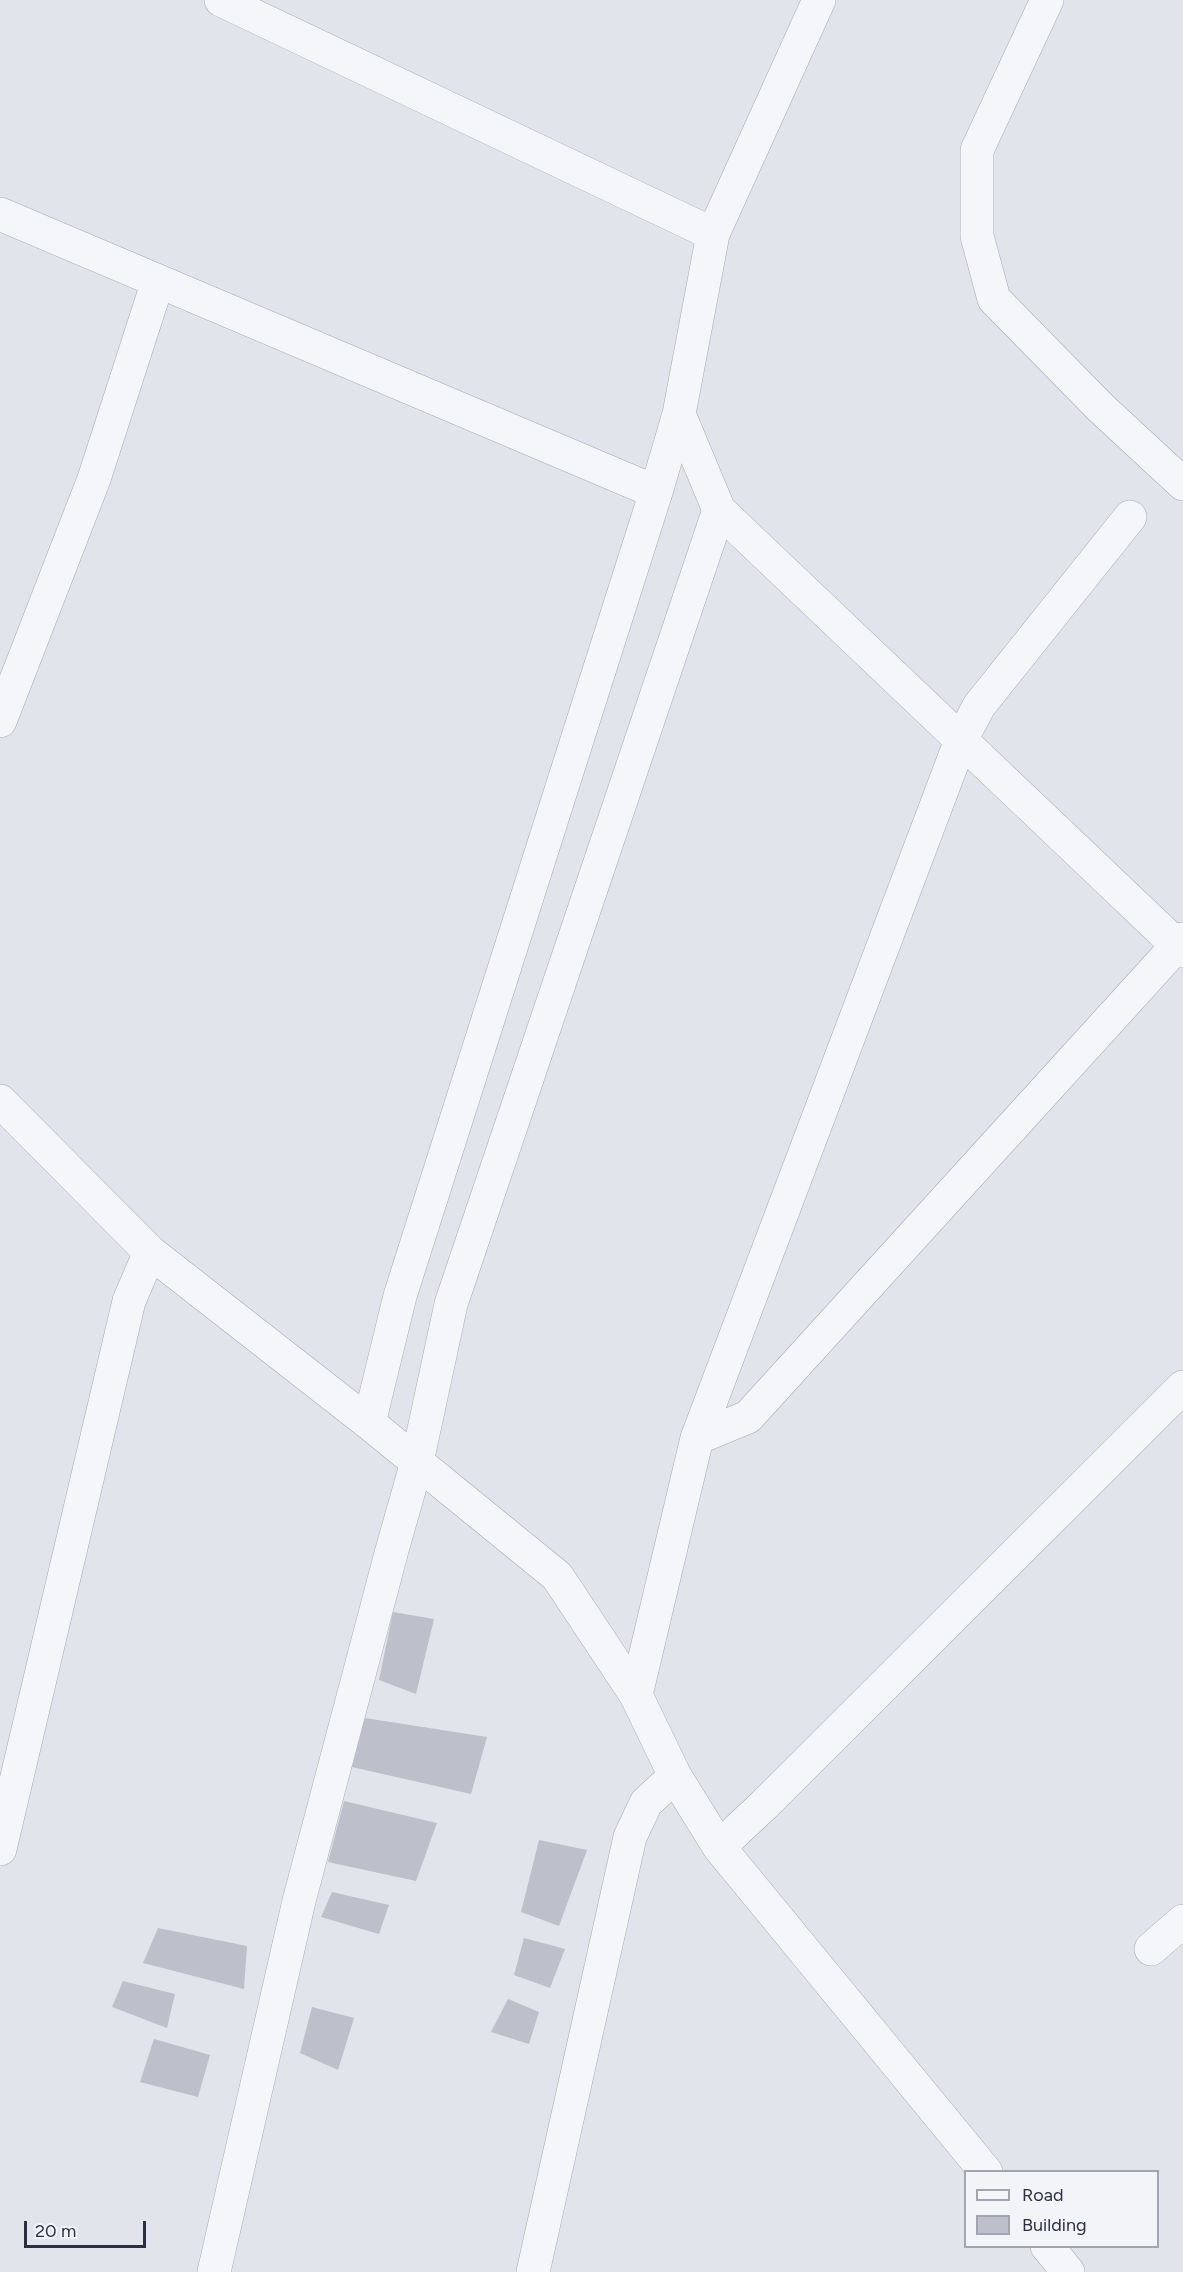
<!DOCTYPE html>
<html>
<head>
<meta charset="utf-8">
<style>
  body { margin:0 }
  #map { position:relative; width:1183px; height:2272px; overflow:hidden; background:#e2e4eb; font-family:Figtree,sans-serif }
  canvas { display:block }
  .legend { position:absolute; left:964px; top:2170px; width:195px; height:78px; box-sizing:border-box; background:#f2f4f8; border:2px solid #a2a5b0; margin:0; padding:8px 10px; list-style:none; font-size:18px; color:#2a2f43 }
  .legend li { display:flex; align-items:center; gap:12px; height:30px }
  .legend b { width:30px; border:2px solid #a2a5b0 }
  .scale { position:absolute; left:24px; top:2221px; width:122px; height:27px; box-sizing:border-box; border:3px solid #2a2f43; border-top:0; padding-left:8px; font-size:18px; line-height:21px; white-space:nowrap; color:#2a2f43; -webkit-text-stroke:4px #f2f4f8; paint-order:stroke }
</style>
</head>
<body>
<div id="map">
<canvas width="1183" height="2272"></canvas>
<ul class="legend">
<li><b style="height:8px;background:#f5f6f9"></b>Road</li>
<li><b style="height:16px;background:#bdbfcb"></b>Building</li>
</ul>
<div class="scale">20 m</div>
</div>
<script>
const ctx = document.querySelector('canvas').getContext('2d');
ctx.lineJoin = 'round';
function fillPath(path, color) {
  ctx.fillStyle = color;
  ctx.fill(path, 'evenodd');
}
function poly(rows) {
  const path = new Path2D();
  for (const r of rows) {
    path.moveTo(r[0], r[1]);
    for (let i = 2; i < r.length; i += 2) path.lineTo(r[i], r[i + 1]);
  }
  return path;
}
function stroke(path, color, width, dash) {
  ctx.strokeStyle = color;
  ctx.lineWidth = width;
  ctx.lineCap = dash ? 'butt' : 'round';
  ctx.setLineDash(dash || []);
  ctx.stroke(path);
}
fillPath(poly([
  [393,1612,434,1619,416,1694,379,1680],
  [365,1718,487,1737,471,1794,352,1767],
  [344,1801,437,1823,416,1881,328,1862],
  [539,1840,587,1850,559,1926,521,1912],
  [332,1892,389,1905,379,1934,321,1917],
  [158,1928,247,1946,244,1989,143,1963],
  [524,1938,565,1949,550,1988,514,1975],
  [123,1981,175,1994,167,2028,112,2007],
  [508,1999,539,2012,529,2044,491,2032],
  [312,2007,354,2018,338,2070,300,2053],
  [154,2039,210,2055,198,2097,140,2082]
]), '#bdbfcb');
const minor = poly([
  [221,0,713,234],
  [1047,0,977,150,977,236,994,299,1101,408,1183,484],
  [0,214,656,492],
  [679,414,719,510,1183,951],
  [0,721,94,479,158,281],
  [0,1101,150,1252,369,1423,557,1576,636,1695,675,1776,719,1847,986,2172],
  [369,1423,400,1296,656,492,679,414,713,234,819,0],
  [697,1438,748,1417,1183,939],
  [636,1695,697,1438,961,740,979,706,1130,517],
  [719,1847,764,1805,1183,1387],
  [0,1849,129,1301,150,1252],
  [1151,1949,1183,1921],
  [1047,2246,1068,2272],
  [214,2272,299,1901,392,1550,417,1462,451,1304,719,510],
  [533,2272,630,1837,646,1803,675,1776]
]);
stroke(minor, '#a7aab5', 34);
stroke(minor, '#f5f6f9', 33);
</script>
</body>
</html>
